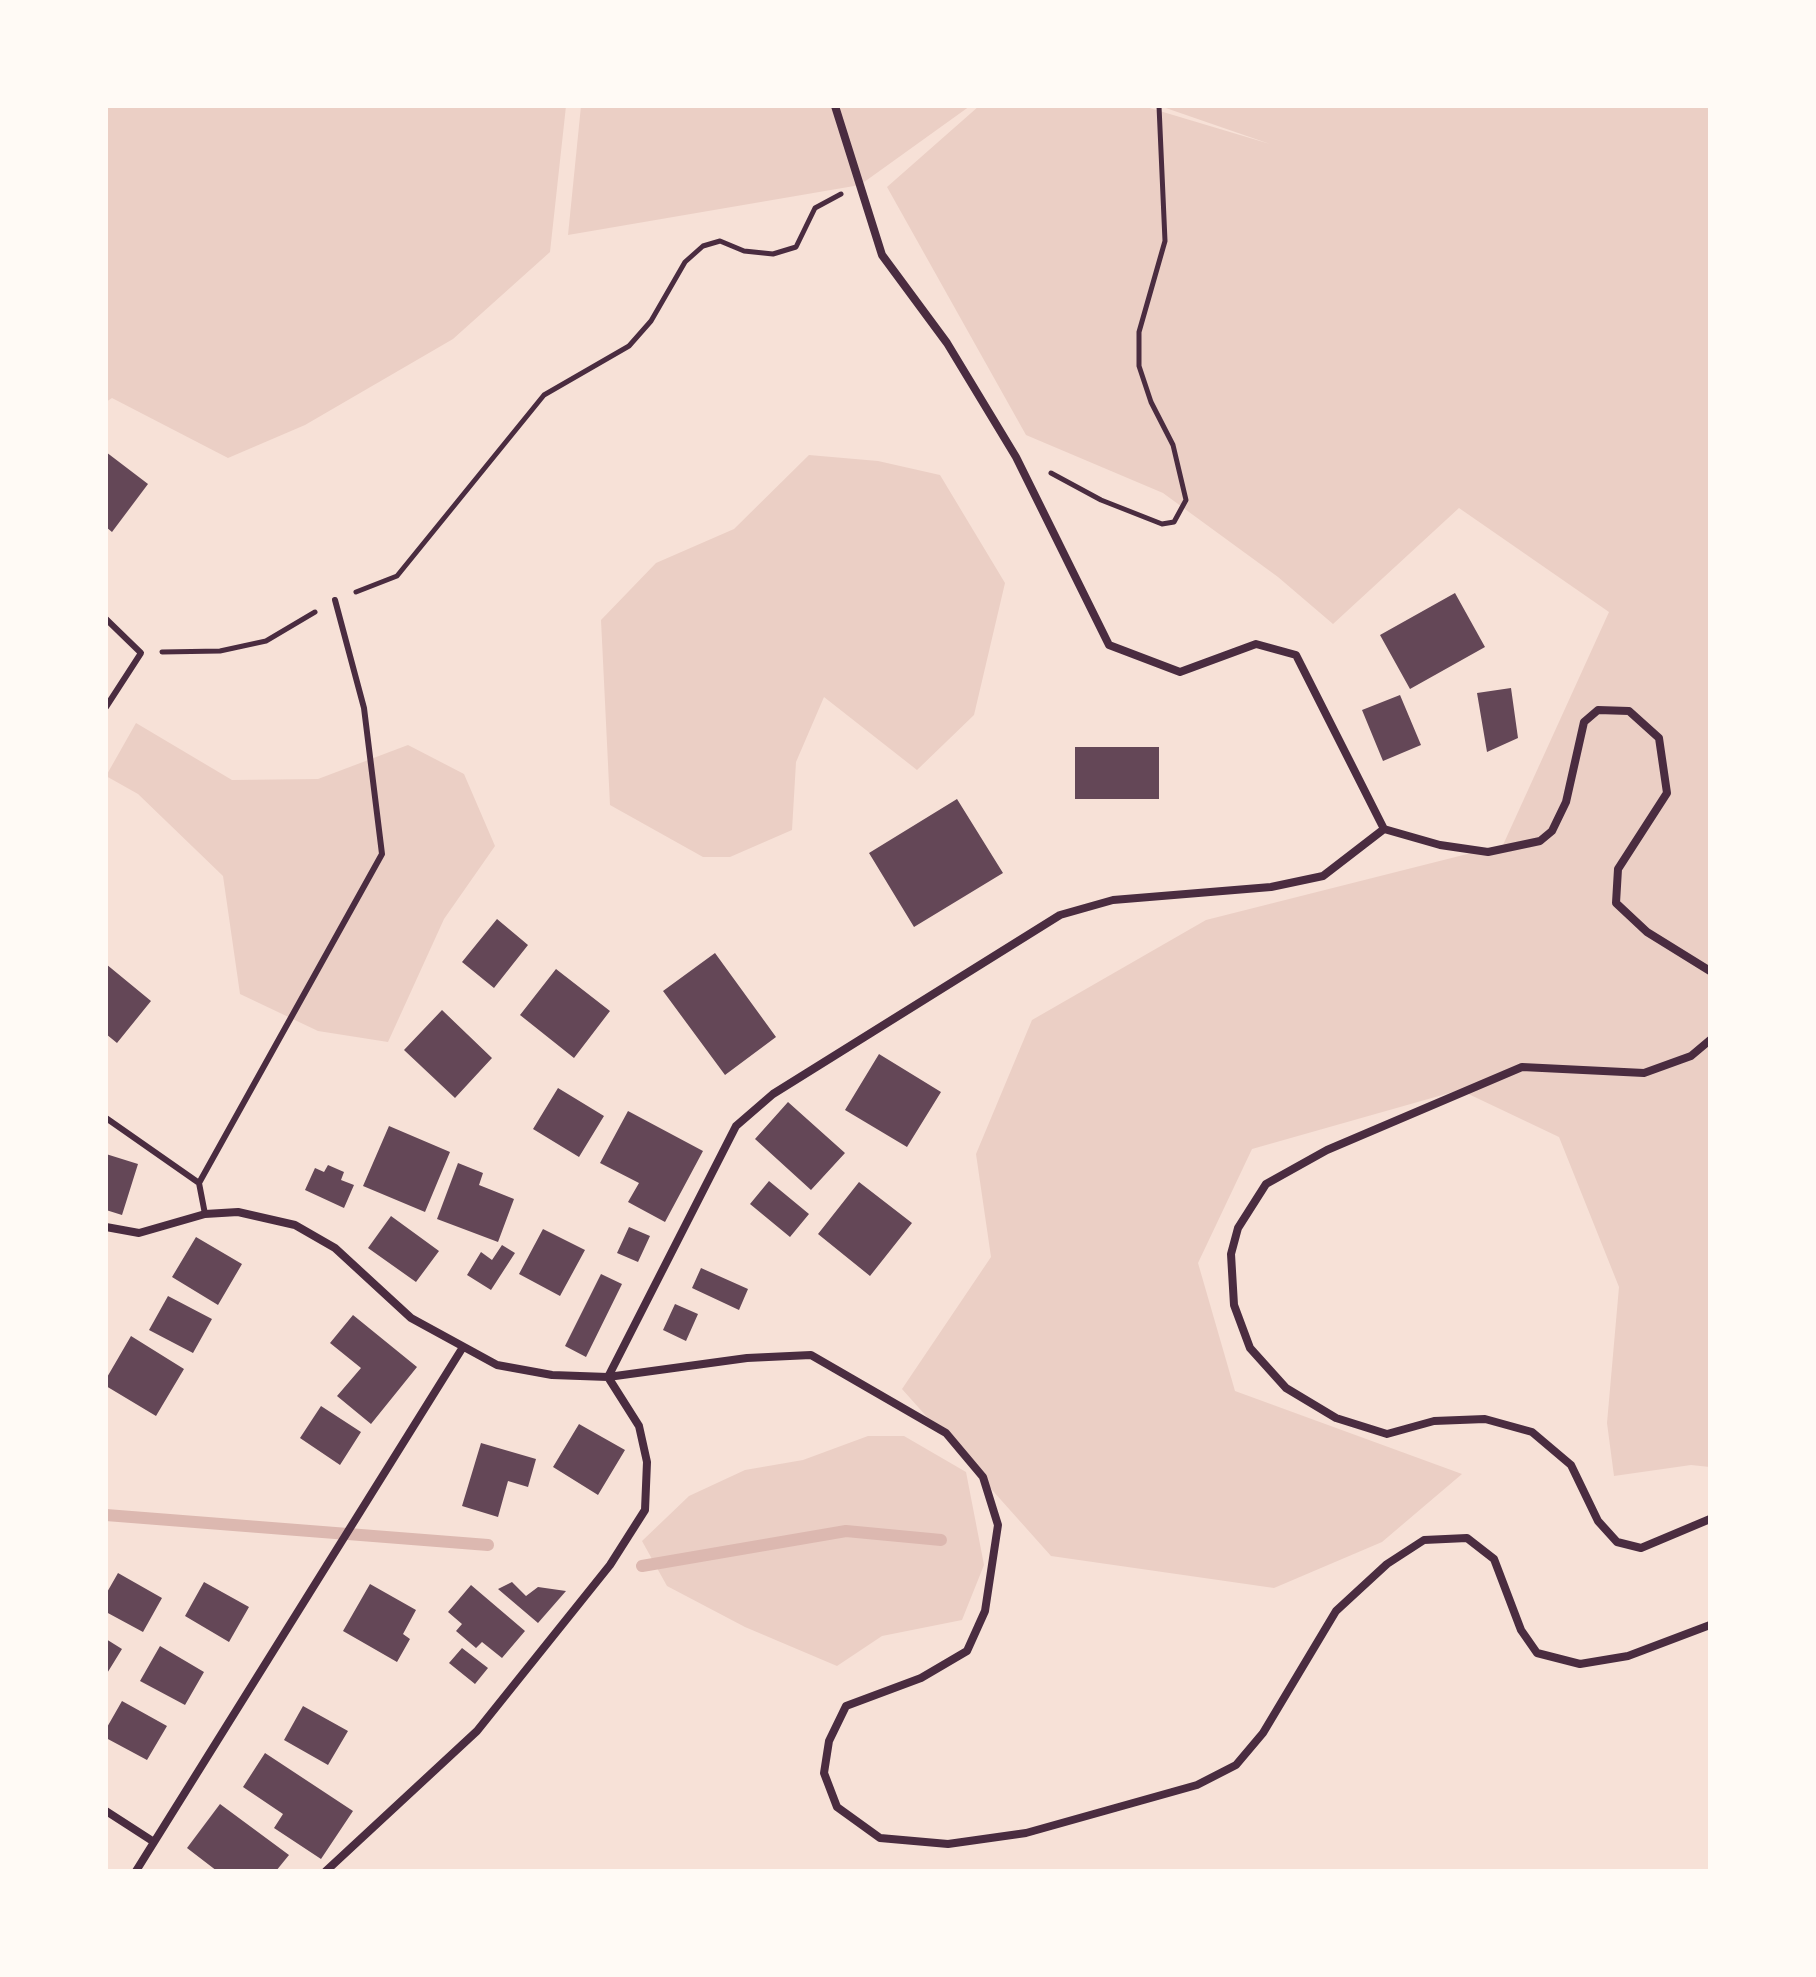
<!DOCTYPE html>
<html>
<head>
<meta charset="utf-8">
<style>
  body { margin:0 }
  #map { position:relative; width:1816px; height:1977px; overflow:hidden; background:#f7e1d7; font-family:"PT Sans",sans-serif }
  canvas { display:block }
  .frame { position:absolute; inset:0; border:108px solid #fffaf5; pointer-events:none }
</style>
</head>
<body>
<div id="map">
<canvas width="1816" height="1977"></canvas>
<div class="frame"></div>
</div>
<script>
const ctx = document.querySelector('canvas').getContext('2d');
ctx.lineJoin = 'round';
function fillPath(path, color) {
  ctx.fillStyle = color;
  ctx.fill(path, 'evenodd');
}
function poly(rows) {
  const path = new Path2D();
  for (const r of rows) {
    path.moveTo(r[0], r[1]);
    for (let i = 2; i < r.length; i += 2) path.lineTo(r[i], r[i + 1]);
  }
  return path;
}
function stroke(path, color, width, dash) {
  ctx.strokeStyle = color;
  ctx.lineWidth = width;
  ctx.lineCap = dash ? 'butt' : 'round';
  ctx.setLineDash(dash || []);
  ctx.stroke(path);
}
fillPath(poly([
  [106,106,566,106,550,252,453,339,305,425,228,458,112,398,106,402],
  [581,106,970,106,860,185,568,235],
  [979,106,1143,106,1270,144,1160,106,1710,106,1710,1467,1691,1465,1614,1476,1607,1423,1619,1287,1559,1137,1460,1090,1252,1149,1198,1263,1235,1391,1462,1474,1382,1542,1274,1588,1051,1556,902,1389,991,1257,976,1154,1032,1020,1206,920,1503,845,1609,612,1459,508,1333,624,1278,577,1163,493,1026,435,887,187],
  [809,455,878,461,940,475,1005,583,974,715,917,770,824,697,796,762,792,830,730,857,703,857,610,805,601,620,656,563,734,529],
  [136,723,232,780,318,779,408,745,464,774,495,846,444,919,388,1042,318,1031,240,994,223,876,138,794,106,776],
  [868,1436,904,1436,966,1472,984,1565,962,1620,882,1636,837,1666,745,1627,667,1586,642,1541,689,1496,745,1470,803,1460]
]), '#ebcfc5');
stroke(poly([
  [106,1515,488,1545],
  [642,1566,846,1531,941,1540]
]), '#dcb8b0', 12);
fillPath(poly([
  [106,452,148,484,112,532,106,527],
  [1455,593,1485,647,1410,689,1380,635],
  [1511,688,1518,738,1487,752,1477,693],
  [1400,695,1421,745,1383,761,1362,710],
  [1075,747,1159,747,1159,799,1075,799],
  [957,799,1003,873,914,927,869,853],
  [497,919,528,945,494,988,462,962],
  [715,953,776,1037,725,1075,663,991],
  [106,964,151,1001,117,1043,106,1034],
  [556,969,610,1011,574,1058,520,1015],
  [442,1010,492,1058,455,1098,404,1050],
  [879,1054,941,1092,907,1147,845,1110],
  [558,1088,604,1116,579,1157,533,1129],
  [788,1102,845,1153,811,1190,755,1139],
  [628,1111,703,1151,665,1222,628,1202,639,1183,600,1163],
  [389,1126,450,1152,425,1212,363,1186],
  [106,1154,138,1164,122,1215,106,1210],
  [458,1163,483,1173,479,1185,514,1199,498,1242,437,1219],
  [328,1165,344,1172,341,1180,354,1185,344,1208,305,1190,315,1168,324,1172],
  [769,1181,809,1214,790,1237,750,1204],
  [859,1182,912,1223,870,1276,818,1234],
  [391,1216,439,1251,416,1282,368,1248],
  [629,1227,650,1236,638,1262,617,1253],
  [543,1229,585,1250,560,1296,519,1274],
  [196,1237,242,1264,218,1305,172,1277],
  [502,1245,515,1253,491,1290,467,1275,481,1252,492,1260],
  [701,1268,748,1289,739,1310,692,1288],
  [601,1274,622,1284,586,1357,565,1346],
  [168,1296,212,1319,193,1353,149,1330],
  [675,1304,698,1314,686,1341,663,1330],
  [353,1315,417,1367,371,1424,337,1396,361,1368,330,1343],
  [131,1336,184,1369,156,1416,106,1386,106,1379],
  [321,1406,361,1432,340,1465,300,1438],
  [579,1424,625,1450,598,1495,553,1467],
  [481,1443,536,1459,528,1487,508,1481,498,1517,462,1506],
  [118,1573,162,1598,143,1632,106,1612,106,1594],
  [204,1582,249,1607,229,1642,185,1616],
  [512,1582,526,1596,538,1587,566,1591,538,1623,498,1589],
  [370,1584,416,1610,403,1634,410,1639,397,1662,343,1631],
  [471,1585,525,1631,502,1658,482,1642,476,1648,456,1631,462,1624,448,1612],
  [106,1639,122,1649,106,1675],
  [160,1646,204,1672,185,1705,140,1681],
  [462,1648,488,1668,475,1684,449,1663],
  [122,1701,167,1726,147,1760,106,1738,106,1729],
  [303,1706,348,1731,328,1765,284,1740],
  [265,1753,353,1811,321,1859,274,1828,283,1814,243,1787],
  [220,1804,289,1855,276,1871,217,1871,187,1848]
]), '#644757');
stroke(poly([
  [1051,473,1101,500,1162,524,1174,522,1186,500,1173,445,1151,402,1139,366,1139,332,1165,241,1159,106],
  [356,592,397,576,544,395,629,346,651,321,685,262,703,246,720,241,744,251,773,254,796,247,815,208,841,194],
  [162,652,220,651,266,641,315,612]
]), '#4a2c40', 5);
stroke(poly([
  [106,619,141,653,106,707],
  [106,1118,199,1183],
  [205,1214,199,1183,382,854,364,708,335,600]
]), '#4a2c40', 6);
stroke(poly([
  [835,106,882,255,947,343,1016,457,1109,645,1180,672,1256,644,1296,655,1384,829],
  [1710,1040,1691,1056,1644,1073,1522,1067,1327,1150,1266,1184,1238,1228,1231,1254,1234,1305,1250,1348,1286,1388,1336,1418,1387,1434,1434,1421,1485,1419,1532,1432,1571,1465,1598,1521,1617,1542,1641,1548,1710,1519],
  [106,1227,139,1233,205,1214,238,1212,295,1225,335,1248,411,1318,497,1365,552,1375,608,1377,747,1358,811,1355,946,1433,983,1477,998,1525,985,1611,967,1651,921,1678,846,1706,829,1741,824,1773,837,1807,880,1838,948,1844,1026,1833,1197,1785,1236,1765,1263,1733,1336,1611,1387,1564,1424,1540,1467,1538,1494,1559,1521,1630,1537,1653,1580,1664,1628,1656,1710,1625],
  [106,1811,154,1842],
  [136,1871,463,1347],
  [326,1871,477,1731,610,1565,645,1510,647,1462,639,1426,608,1377,736,1126,773,1094,1060,915,1113,900,1271,887,1323,876,1384,829,1440,845,1488,852,1540,841,1552,831,1566,802,1584,722,1598,710,1629,711,1659,738,1667,793,1618,869,1616,903,1647,932,1710,971]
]), '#4a2c40', 8);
</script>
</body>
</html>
